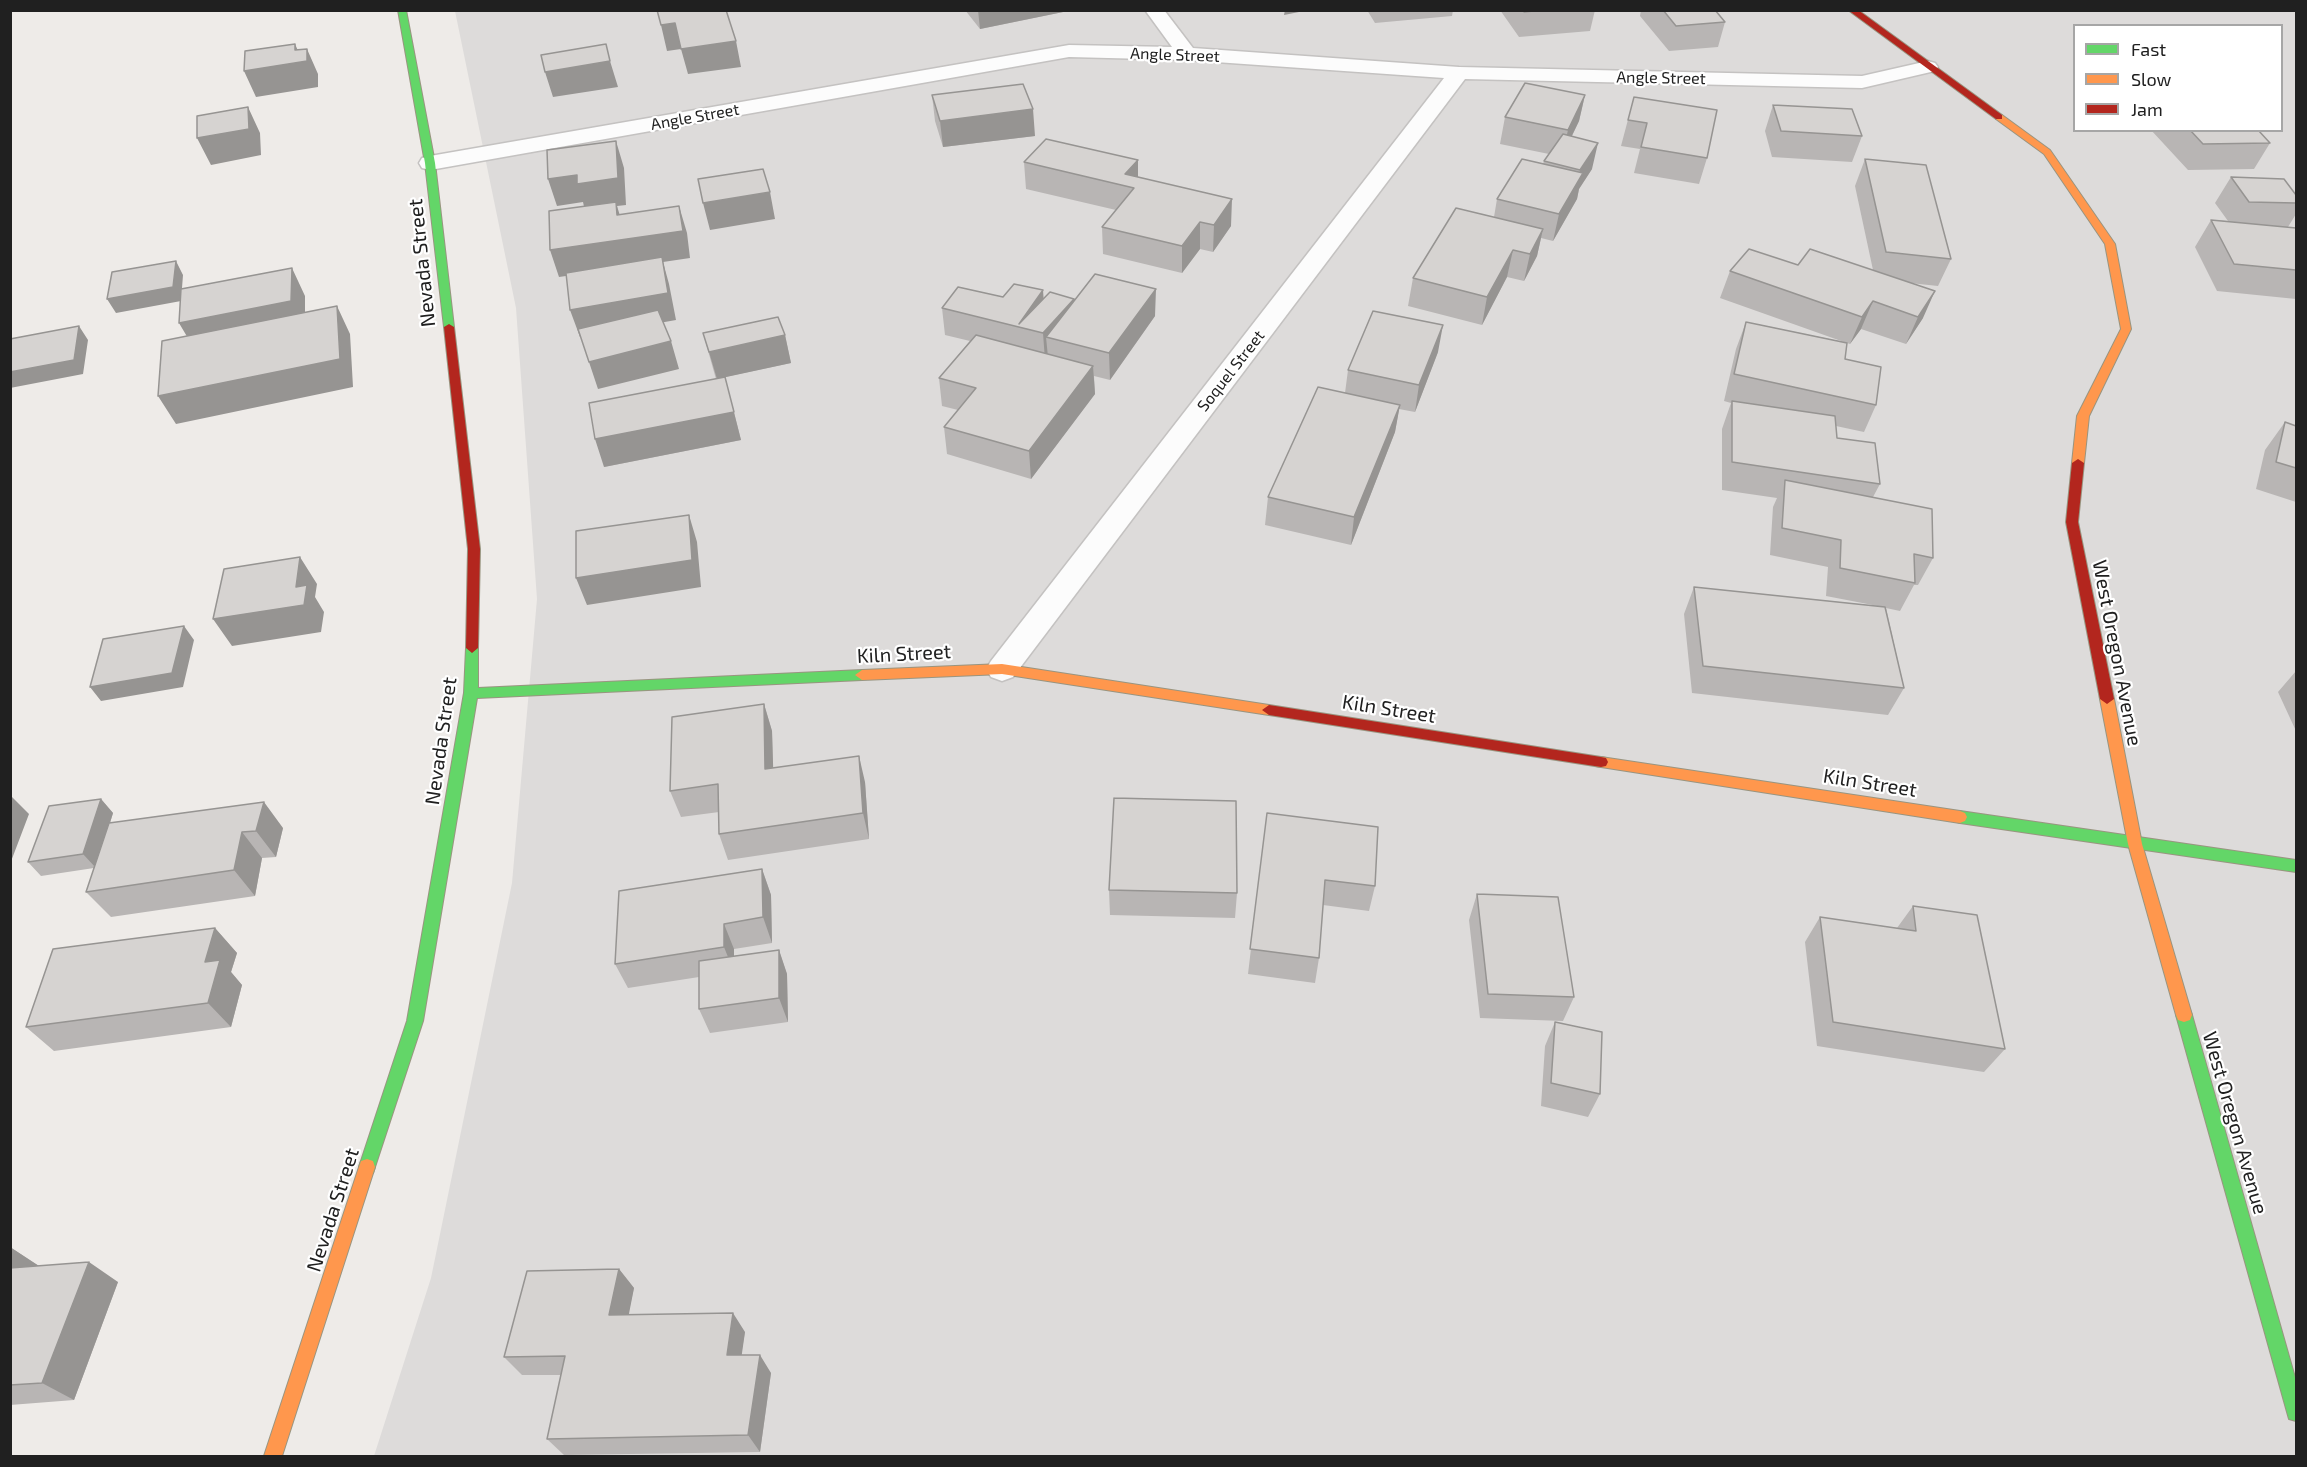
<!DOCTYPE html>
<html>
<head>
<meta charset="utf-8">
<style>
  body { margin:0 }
  #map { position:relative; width:2307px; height:1467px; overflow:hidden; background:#eeebe8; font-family:"Exo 2",sans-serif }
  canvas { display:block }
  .frame { position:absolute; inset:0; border:12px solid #202020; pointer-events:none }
  .legend { position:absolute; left:2073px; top:24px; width:210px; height:108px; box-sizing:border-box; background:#fff; border:2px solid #a6a6a6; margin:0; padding:8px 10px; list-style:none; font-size:18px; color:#202020 }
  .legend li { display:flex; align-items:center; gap:12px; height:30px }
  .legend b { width:30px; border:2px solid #a6a6a6 }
</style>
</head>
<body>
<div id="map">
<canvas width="2307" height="1467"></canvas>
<div class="frame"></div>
<ul class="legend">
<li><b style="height:8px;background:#63d668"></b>Fast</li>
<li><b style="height:8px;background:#ff974d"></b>Slow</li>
<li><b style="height:8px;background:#b3261e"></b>Jam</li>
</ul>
</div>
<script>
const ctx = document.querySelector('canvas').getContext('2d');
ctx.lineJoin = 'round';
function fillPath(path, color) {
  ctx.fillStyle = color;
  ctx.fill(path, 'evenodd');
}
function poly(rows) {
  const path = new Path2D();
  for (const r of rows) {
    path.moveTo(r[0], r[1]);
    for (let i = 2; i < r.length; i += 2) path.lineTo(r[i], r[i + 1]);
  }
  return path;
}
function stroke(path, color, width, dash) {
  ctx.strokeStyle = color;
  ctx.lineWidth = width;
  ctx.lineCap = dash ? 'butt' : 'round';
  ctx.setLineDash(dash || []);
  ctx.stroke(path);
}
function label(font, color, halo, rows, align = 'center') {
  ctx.font = font + ' "Exo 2",sans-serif';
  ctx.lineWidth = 4.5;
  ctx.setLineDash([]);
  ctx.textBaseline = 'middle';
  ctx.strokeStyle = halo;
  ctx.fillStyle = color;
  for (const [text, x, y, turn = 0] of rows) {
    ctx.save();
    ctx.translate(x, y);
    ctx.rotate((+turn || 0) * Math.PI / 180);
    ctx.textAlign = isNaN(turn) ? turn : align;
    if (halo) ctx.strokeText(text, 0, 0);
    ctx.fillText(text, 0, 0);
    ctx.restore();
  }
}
fillPath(poly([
  [455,11,2296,11,2296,1456,374,1456,431,1278,512,883,537,599,516,308],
  [2074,26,2282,26,2282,130,2074,130]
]), '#dddbda');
const street = poly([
  [1145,10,1164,10,1193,48,1459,67,1862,76,1928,61,1935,63,1938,67,1935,71,1862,88,1465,79,1013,677,1002,681,991,677,986,669,991,661,1444,78,1187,60,1069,57,430,170,422,168,419,163,422,158,430,156,1069,45,1172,47,1145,10]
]);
const fast = poly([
  [398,10,406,10,435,163,454,327,449,330,444,327,425,163,398,10],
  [472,643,478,648,478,688,862,670,869,675,862,680,477,698,423,1021,375,1167,373,1173,367,1175,361,1173,359,1167,407,1021,464,693,466,648,472,643],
  [1960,811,2296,860,2296,872,1960,823,1955,821,1953,817,1955,813,1960,811],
  [2184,1008,2190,1010,2192,1015,2296,1381,2296,1421,2289,1419,2287,1412,2176,1015,2178,1010,2184,1008]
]);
const slow = poly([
  [1996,115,2002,115,2050,150,2115,244,2131,329,2089,416,2084,463,2078,467,2072,463,2077,416,2121,329,2105,244,2044,154,1996,119,1996,115],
  [1002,664,1269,705,1276,710,1269,715,1002,674,862,680,855,675,862,670,1002,664],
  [2107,694,2114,699,2142,844,2192,1015,2190,1020,2184,1022,2178,1020,2176,1015,2128,844,2100,699,2107,694],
  [1601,757,1960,811,1965,813,1967,817,1965,821,1960,823,1601,767,1596,766,1594,762,1596,758,1601,757],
  [367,1159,373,1161,375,1167,282,1456,264,1456,359,1167,361,1161,367,1159]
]);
const jam = poly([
  [1848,10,1858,10,2002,115,2002,119,1996,119,1848,10],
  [449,324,454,327,480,549,478,648,472,653,466,648,468,549,444,327,449,324],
  [2078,459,2084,463,2078,522,2114,699,2107,704,2100,699,2066,522,2072,463,2078,459],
  [1269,705,1601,757,1606,758,1608,762,1606,766,1601,767,1269,715,1262,710,1269,705]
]);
stroke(street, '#c4c2c1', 3);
stroke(fast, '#999580', 2);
stroke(slow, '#999580', 2);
stroke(jam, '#999580', 2);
fillPath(street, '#fcfcfc');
fillPath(fast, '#63d668');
fillPath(slow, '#ff974d');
fillPath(jam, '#b3261e');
fillPath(poly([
  [965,10,1068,10,1068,11,980,29],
  [1367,10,1453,10,1452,16,1375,23],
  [1500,10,1595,10,1590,31,1519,37],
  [1641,10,1715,10,1725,22,1718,47,1669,51,1640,16],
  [932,95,1035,136,943,147,935,121],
  [1585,95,1579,121,1572,136,1592,169,1579,189,1577,199,1553,241,1541,238,1537,256,1524,281,1507,277,1482,325,1408,306,1413,278,1494,217,1497,199,1543,164,1544,161,1549,154,1500,144,1505,117],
  [1634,97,1707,158,1699,184,1634,173,1640,149,1621,146],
  [1773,105,1862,136,1852,162,1772,157,1765,131],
  [2151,130,2258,130,2270,143,2254,169,2188,170],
  [1865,159,1951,259,1938,286,1910,283,1923,318,1906,344,1861,329,1850,344,1847,343,1845,359,1876,405,1864,432,1836,426,1837,438,1880,484,1873,497,1933,558,1918,585,1914,585,1900,611,1886,608,1904,688,1888,715,1692,693,1684,614,1694,587,1878,606,1826,596,1828,567,1770,555,1773,507,1777,498,1722,490,1722,429,1731,403,1724,401,1736,349,1746,322,1844,342,1720,298,1730,271,1798,265,1873,270,1855,186],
  [1138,160,1138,177,1231,226,1213,252,1200,249,1182,273,1103,254,1102,227,1116,210,1026,189,1024,162],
  [2231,177,2296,195,2296,214,2288,227,2296,228,2296,299,2217,291,2195,247,2211,220,2228,221,2215,203],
  [1003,297,1074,299,1074,301,1155,316,1110,380,1094,376,1095,394,1031,479,947,454,944,427,958,410,942,406,939,378,970,341,945,335,942,308],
  [703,333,785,335,791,363,725,377,741,440,604,467,716,379],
  [1438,352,1415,412,1399,409,1395,432,1351,545,1265,525,1268,497,1345,393,1348,370],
  [2285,422,2296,426,2296,502,2256,489,2265,450],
  [2296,551,2296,588,2295,588,2295,554],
  [2296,671,2296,731,2278,692],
  [764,704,772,731,773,768,865,782,869,839,728,860,719,834,719,812,681,817,670,791],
  [101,799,113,813,110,823,283,828,276,857,262,858,255,896,111,917,86,892,94,868,41,876,28,862],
  [1267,813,1375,886,1369,911,1323,905,1319,958,1315,983,1248,974],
  [762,869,771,895,772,943,734,949,734,956,779,950,787,974,788,1022,710,1033,699,1009,699,977,628,988,615,964],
  [1109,890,1237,893,1235,918,1110,915],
  [1477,894,1574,997,1563,1021,1480,1018,1469,920],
  [1913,906,2005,1049,1984,1072,1817,1046,1805,942,1820,917,1897,928],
  [215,928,237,953,231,972,242,985,231,1027,54,1051,26,1027],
  [1555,1022,1600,1094,1588,1117,1541,1106,1545,1046],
  [10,1247,39,1266,118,1282,74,1400,10,1405],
  [619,1269,634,1288,628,1315,745,1332,741,1355,771,1373,760,1452,564,1455,547,1439,561,1375,522,1375,504,1357]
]), '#b8b5b4');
fillPath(poly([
  [978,10,1068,10,1068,11,980,29],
  [1285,10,1309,10,1284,15],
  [675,23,681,49,667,51,661,25],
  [736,41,741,67,688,74,681,49],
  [295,44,303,62,307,49,318,74,318,87,256,97,244,71,295,50],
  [610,61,618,87,553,97,545,72],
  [1585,95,1579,121,1562,156,1568,130],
  [248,107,260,133,261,155,211,165,197,138],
  [1033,109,1035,136,943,147,940,121],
  [616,141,624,168,626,205,617,206,624,229,679,206,687,233,690,258,663,262,669,284,676,320,580,337,570,310,663,262,559,277,550,250,585,211,583,202,557,206,548,179],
  [1598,143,1592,169,1579,189,1577,199,1553,241,1559,214,1578,182,1580,170],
  [1138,160,1138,187,1134,188,1125,174],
  [770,192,775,219,710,230,703,203],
  [1232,199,1231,226,1213,252,1214,225],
  [1200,222,1200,249,1182,273,1182,246],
  [1543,229,1537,256,1524,281,1530,254],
  [1513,250,1507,277,1482,325,1487,297],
  [176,261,183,275,181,301,116,313,107,299],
  [292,268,305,296,305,328,195,350,179,323],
  [1156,289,1155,316,1110,380,1109,353],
  [1043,290,1045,318,1019,324],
  [1935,291,1923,318,1906,344,1918,317],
  [1074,299,1075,326,1046,337,1048,357,1045,360,1043,333],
  [1873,301,1861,329,1850,344,1862,317],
  [337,306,350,334,353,387,176,424,158,396],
  [1443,325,1438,352,1415,412,1419,385],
  [79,326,88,340,83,374,10,388,10,372],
  [785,335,791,363,717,379,709,352],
  [671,341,679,369,598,389,589,362],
  [1093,366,1095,394,1031,479,1029,451],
  [725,377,741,440,604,467,595,439],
  [1400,405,1395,432,1351,545,1354,517],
  [689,515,697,542,701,587,587,605,576,578],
  [300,557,317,584,315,597,324,612,321,632,232,646,213,619,296,587],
  [184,626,194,640,183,687,101,701,90,687],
  [764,704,772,731,774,795,765,769],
  [859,756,865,782,869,839,863,813],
  [10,795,29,814,10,864],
  [101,799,113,813,96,868,83,854],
  [264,802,283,828,276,857,256,831],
  [242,832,262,858,255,896,234,870],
  [762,869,771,895,772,943,763,917],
  [724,924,734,949,734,972,724,947],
  [215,928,237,953,231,972,242,985,231,1027,208,1003,205,962],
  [779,950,787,974,788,1022,779,998],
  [10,1247,39,1266,10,1276],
  [89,1262,118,1282,74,1400,42,1383],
  [619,1269,634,1288,625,1334,609,1315],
  [733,1313,745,1332,739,1374,727,1355],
  [760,1355,771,1373,760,1452,748,1435]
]), '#969492');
const building = poly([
  [657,10,726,10,736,41,681,49,675,23,661,25,657,10],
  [1523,10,1543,10,1524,12,1523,10],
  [1663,10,1715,10,1725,22,1676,26,1663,10],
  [295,44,295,50,307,49,307,61,244,71,245,51,295,44],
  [606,44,610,61,545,72,541,55,606,44],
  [1525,83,1585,95,1568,130,1505,117,1525,83],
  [1023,84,1033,109,940,121,932,95,1023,84],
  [1634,97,1717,110,1707,158,1641,147,1647,123,1628,120,1634,97],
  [1773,105,1852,109,1862,136,1781,131,1773,105],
  [248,107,249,129,197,138,197,116,248,107],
  [2190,130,2258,130,2270,143,2203,144,2190,130],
  [1563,134,1598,143,1580,170,1544,161,1563,134],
  [1046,139,1138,160,1125,174,1232,199,1214,225,1200,222,1182,246,1102,227,1134,188,1024,162,1046,139],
  [616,141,618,178,577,184,577,175,548,179,547,150,616,141],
  [1522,159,1583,173,1559,214,1497,199,1522,159],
  [1865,159,1926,165,1951,259,1886,252,1865,159],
  [763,169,770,192,703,203,698,179,763,169],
  [2231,177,2284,179,2296,195,2296,203,2249,202,2231,177],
  [616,202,617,215,679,206,683,231,550,250,549,211,616,202],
  [1456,208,1543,229,1530,254,1513,250,1487,297,1413,278,1456,208],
  [2211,220,2296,228,2296,270,2234,264,2211,220],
  [1749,249,1798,265,1810,249,1935,291,1918,317,1873,301,1862,317,1730,271,1749,249],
  [662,257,668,293,570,310,566,273,662,257],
  [176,261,173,287,107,299,112,272,176,261],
  [292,268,291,301,179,323,181,289,292,268],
  [1095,274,1156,289,1109,353,1046,337,1095,274],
  [1014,284,1043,290,1019,324,1050,292,1074,299,1043,333,942,308,958,287,1003,297,1014,284],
  [337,306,340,359,158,396,162,341,337,306],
  [658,310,671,341,589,362,578,329,658,310],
  [1373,311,1443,325,1419,385,1348,370,1373,311],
  [778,317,785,335,709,352,703,333,778,317],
  [1746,322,1847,343,1845,359,1881,367,1876,405,1734,374,1746,322],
  [79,326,74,360,10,372,10,339,79,326],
  [976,335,1093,366,1029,451,944,427,976,388,939,378,976,335],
  [725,377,734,412,595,439,589,403,725,377],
  [1318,387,1400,405,1354,517,1268,497,1318,387],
  [1732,401,1835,416,1837,438,1875,443,1880,484,1732,462,1732,401],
  [2285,422,2296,426,2296,468,2276,462,2285,422],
  [1785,480,1932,509,1933,558,1914,554,1915,583,1840,568,1841,540,1782,528,1785,480],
  [689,515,692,560,576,578,576,531,689,515],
  [300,557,296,587,307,585,304,605,213,619,224,569,300,557],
  [1694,587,1885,607,1904,688,1703,666,1694,587],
  [184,626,172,673,90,687,103,639,184,626],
  [764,704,765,769,859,756,863,813,719,834,718,784,670,791,672,717,764,704],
  [1114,798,1236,801,1237,893,1109,890,1114,798],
  [101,799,83,854,28,862,49,806,101,799],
  [264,802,256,831,242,832,234,870,86,892,109,823,264,802],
  [1267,813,1378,827,1375,886,1325,880,1319,958,1250,949,1267,813],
  [762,869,763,917,724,924,724,947,615,964,619,891,762,869],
  [1477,894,1558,897,1574,997,1488,994,1477,894],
  [1913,906,1977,915,2005,1049,1833,1022,1820,917,1916,931,1913,906],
  [215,928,205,962,220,960,208,1003,26,1027,53,949,215,928],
  [779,950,779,998,699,1009,699,961,779,950],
  [1555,1022,1602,1032,1600,1094,1551,1083,1555,1022],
  [89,1262,42,1383,10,1385,10,1268,89,1262],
  [619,1269,609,1315,733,1313,727,1355,760,1355,748,1435,547,1439,565,1356,504,1357,527,1271,619,1269]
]);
fillPath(building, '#d6d3d1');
stroke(building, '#969492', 1.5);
label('16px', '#202020', '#fff', [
  ["Angle Street",1175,55,2],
  ["Angle Street",1661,78,1],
  ["Angle Street",695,117,-10],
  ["Soquel Street",1231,371,-52]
]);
label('20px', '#202020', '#fff', [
  ["Nevada Street",422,263,-96],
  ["West Oregon Avenue",2117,653,79],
  ["Kiln Street",904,654,-3],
  ["Kiln Street",1389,709,9],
  ["Nevada Street",441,741,-82],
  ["Kiln Street",1870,783,9],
  ["West Oregon Avenue",2235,1123,74],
  ["Nevada Street",333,1210,-72]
]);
</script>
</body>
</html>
